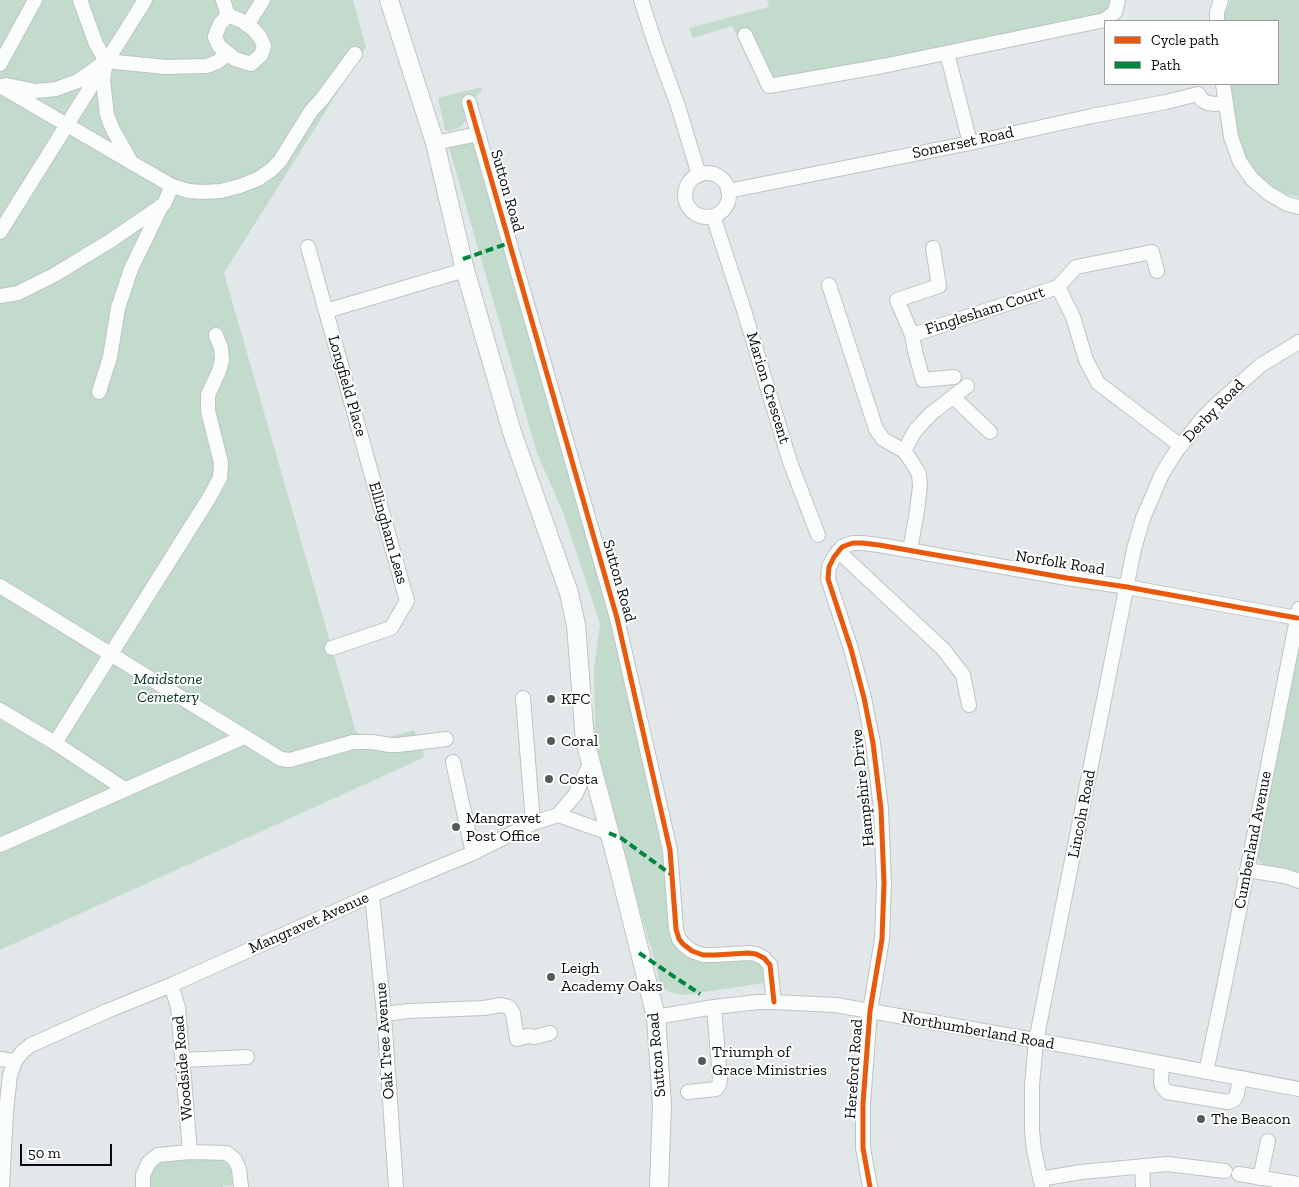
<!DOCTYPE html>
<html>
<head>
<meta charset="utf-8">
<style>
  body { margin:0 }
  #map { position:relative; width:1299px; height:1187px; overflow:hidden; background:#e2e8ea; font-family:"Zilla Slab",serif }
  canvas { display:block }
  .legend { position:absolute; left:1104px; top:20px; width:175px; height:65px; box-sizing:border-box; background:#fff; border:1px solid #9c9e9e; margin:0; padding:6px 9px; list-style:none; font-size:15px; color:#080c0d }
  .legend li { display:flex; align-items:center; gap:10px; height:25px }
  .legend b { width:25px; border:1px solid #9c9e9e }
  .scale { position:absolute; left:20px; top:1144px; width:92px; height:22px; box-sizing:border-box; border:2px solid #080c0d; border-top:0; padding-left:6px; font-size:15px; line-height:18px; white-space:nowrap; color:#080c0d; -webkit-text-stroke:4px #fff; paint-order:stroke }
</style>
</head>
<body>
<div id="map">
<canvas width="1299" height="1187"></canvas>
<ul class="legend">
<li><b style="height:6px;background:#e8590c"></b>Cycle path</li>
<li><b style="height:6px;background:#00873e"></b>Path</li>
</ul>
<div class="scale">50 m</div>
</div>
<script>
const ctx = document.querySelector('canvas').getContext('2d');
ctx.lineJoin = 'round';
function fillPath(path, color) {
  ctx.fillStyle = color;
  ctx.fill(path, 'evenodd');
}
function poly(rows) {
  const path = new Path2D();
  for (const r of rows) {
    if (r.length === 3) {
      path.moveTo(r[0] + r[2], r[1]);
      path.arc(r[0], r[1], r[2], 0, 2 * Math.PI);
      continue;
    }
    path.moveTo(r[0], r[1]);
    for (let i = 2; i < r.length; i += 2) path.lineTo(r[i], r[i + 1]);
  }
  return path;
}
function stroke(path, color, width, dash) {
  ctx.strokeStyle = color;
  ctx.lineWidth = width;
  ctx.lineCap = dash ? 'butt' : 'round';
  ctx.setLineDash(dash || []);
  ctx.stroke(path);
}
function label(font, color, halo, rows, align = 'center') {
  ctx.font = font + ' "Zilla Slab",serif';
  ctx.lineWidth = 4;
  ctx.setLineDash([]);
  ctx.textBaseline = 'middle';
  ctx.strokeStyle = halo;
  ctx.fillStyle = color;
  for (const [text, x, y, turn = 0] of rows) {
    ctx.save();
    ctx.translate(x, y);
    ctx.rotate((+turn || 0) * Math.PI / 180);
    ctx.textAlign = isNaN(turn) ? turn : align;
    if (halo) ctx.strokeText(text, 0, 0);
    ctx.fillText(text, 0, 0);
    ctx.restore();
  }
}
fillPath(poly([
  [0,0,353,0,366,47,224,273,356,732,379,740,414,730,425,757,0,950],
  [767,0,1123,0,1113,21,765,89,732,26,693,38,689,28,769,7],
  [1230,0,1299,0,1299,197,1286,194,1268,184,1251,167,1236,137,1227,84,1278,84,1278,21,1222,21],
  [482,87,481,92,474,98,464,101,467,112,466,120,462,126,456,129,449,131,445,130,438,98],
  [469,140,476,145,615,624,660,826,664,862,668,924,671,934,680,947,760,960,767,976,764,983,684,995,669,992,662,988,659,980,656,965,618,836,595,737,594,669,600,624,564,515,537,453,450,151,449,144],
  [1299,638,1299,872,1264,865,1260,862,1256,856],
  [216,1153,228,1162,233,1169,235,1185,223,1186,223,1187,146,1187,148,1173,158,1160]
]), '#c2dbcc');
const minor = poly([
  [80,0,96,44,106,61,103,80,107,115,113,130,130,160],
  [223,0,228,15,242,21,252,28,260,37,264,46,261,55,251,64,235,59,219,46,215,37,217,31,220,24,228,15],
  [641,0,656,46,678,106,699,175],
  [1217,21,1217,12,1221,0],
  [247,25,263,0],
  [745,35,769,86,883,66,1105,20,1115,12,1118,0],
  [947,53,970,143],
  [0,64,35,0],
  [1223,84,1231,137,1240,162,1252,179,1268,193,1287,204,1299,207],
  [6,85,36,91,56,89,78,81,106,61,165,67,207,66,217,62,228,54],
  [0,86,172,186,189,191,202,192,221,191,240,186,258,179,271,170,280,161,311,111,322,99,355,54],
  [469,102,617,618,670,850,676,929,679,939,683,944,692,951,703,955,715,955,748,953,756,954,764,958,770,965,774,1002],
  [435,143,478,134],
  [707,195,22],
  [728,191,970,143,1092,116,1166,102,1198,94,1202,100,1208,103,1215,104,1226,103],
  [713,216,743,307,790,462,818,535],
  [0,232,145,0],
  [308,247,407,601,391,628,332,648],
  [933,248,939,286,897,300,912,335,1058,287],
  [1157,271,1152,252,1076,267,1058,287,1073,317,1086,360,1098,383,1181,446],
  [829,285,876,429,883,439,904,451],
  [0,296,18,293,54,275,110,241,164,204,172,186],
  [326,311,465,270],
  [912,335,915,351,923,380,954,377],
  [99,392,110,357,118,308,131,269,161,207],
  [953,397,990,432],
  [910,550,917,511,920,486,919,474,912,462,904,451,915,431,923,422,932,413,967,386],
  [838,551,943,649,963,675,969,705],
  [0,586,281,759,290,760,353,742,372,742,390,745,398,745,446,739],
  [523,698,533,823],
  [0,710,55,743,209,498,220,478,221,463,208,411,208,395,219,371,222,360,221,348,216,335],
  [55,743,126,790],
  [453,762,473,853],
  [558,815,575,795,590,764],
  [0,845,244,737],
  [1247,870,1285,876,1299,881],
  [372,895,384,1014,396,1187],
  [171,985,178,1007,190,1152],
  [384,1014,409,1011,484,1008,501,1005,509,1007,513,1013,517,1039,528,1036,535,1037,550,1033],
  [656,1017,714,1007,758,1002,774,1002,836,1005,1102,1052,1299,1089],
  [0,1059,15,1061],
  [183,1060,247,1057],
  [1162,1064,1161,1081,1162,1086,1167,1092,1228,1102,1234,1100,1237,1094,1240,1078],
  [1206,1072,1224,987,1299,609],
  [688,1092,716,1089,719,1085,720,1079,714,1007],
  [1142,1166,1143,1187],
  [1239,1174,1299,1184],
  [1260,1178,1268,1141],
  [1040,1179,1081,1172,1167,1164,1225,1171],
  [2,1187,6,1112,10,1075,15,1061,23,1051,31,1045,107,1011,171,985,372,895,473,853,533,823,558,815,609,833],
  [143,1187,143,1175,149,1162,158,1155,190,1152,227,1153,235,1160,239,1169,241,1187],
  [870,1187,863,1148,863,1103,870,1011,882,939,884,883,881,809,873,743,864,698,851,649,828,579,829,567,834,557,842,547,847,545,853,543,862,543,879,545,1067,578,1127,587,1297,618],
  [1042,1187,1034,1150,1032,1130,1032,1085,1036,1041,1134,549,1143,518,1162,474,1175,453,1202,419,1217,404,1261,365,1299,342]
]);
const major = poly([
  [389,0,435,143,465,270,512,432,569,593,576,625,585,741,617,861,656,1017,662,1105,659,1187]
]);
stroke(minor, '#bec3c5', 16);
stroke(major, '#bec3c5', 20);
stroke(minor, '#fbfcfc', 14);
stroke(major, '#fbfcfc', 18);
stroke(poly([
  [463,259,509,243],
  [609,833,621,838,672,875],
  [639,953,700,994]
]), '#00873e', 4, [8, 4]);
stroke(poly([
  [469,102,617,618,670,850,676,929,679,939,683,944,692,951,703,955,715,955,748,953,756,954,764,958,770,965,774,1002],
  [870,1187,863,1148,863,1103,870,1011,882,939,884,883,881,809,873,743,864,698,851,649,828,579,829,567,834,557,842,547,847,545,853,543,862,543,879,545,1067,578,1127,587,1297,618]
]), '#e8590c', 5);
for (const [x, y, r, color] of [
  [551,699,5,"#54595a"],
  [551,741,5,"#54595a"],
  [549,779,5,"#54595a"],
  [456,827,5,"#54595a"],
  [551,977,5,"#54595a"],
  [702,1061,5,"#54595a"],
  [1201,1119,5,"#54595a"]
]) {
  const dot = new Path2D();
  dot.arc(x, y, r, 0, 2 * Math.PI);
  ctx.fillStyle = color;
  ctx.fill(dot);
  stroke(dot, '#fff', 2);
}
label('16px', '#080c0d', '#fff', [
  ["Somerset Road",963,143,-12],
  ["Sutton Road",507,191,74],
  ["Finglesham Court",985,311,-18],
  ["Longfield Place",347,386,74],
  ["Marion Crescent",768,388,73],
  ["Derby Road",1214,411,-46],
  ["Ellingham Leas",388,533,74],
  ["Norfolk Road",1060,563,9],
  ["Sutton Road",619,581,74],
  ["Hampshire Drive",863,788,-96],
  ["Lincoln Road",1082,814,-79],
  ["Cumberland Avenue",1253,840,-79],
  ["Mangravet Avenue",309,923,-24],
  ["Northumberland Road",978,1031,10],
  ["Oak Tree Avenue",385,1041,-94],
  ["Sutton Road",657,1055,-95],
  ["Woodside Road",183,1068,-95],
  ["Hereford Road",854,1069,-86]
]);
label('italic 16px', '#00351a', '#fff', [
  ["Maidstone",168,679],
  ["Cemetery",168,697]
]);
label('16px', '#080c0d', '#fff', [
  ["KFC",561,699],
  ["Coral",561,741],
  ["Costa",559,779],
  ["Mangravet",466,818],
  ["Post Office",466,836],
  ["Leigh",561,968],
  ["Academy Oaks",561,986],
  ["Triumph of",712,1052],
  ["Grace Ministries",712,1070],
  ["The Beacon",1211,1119]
], 'left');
</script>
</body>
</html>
